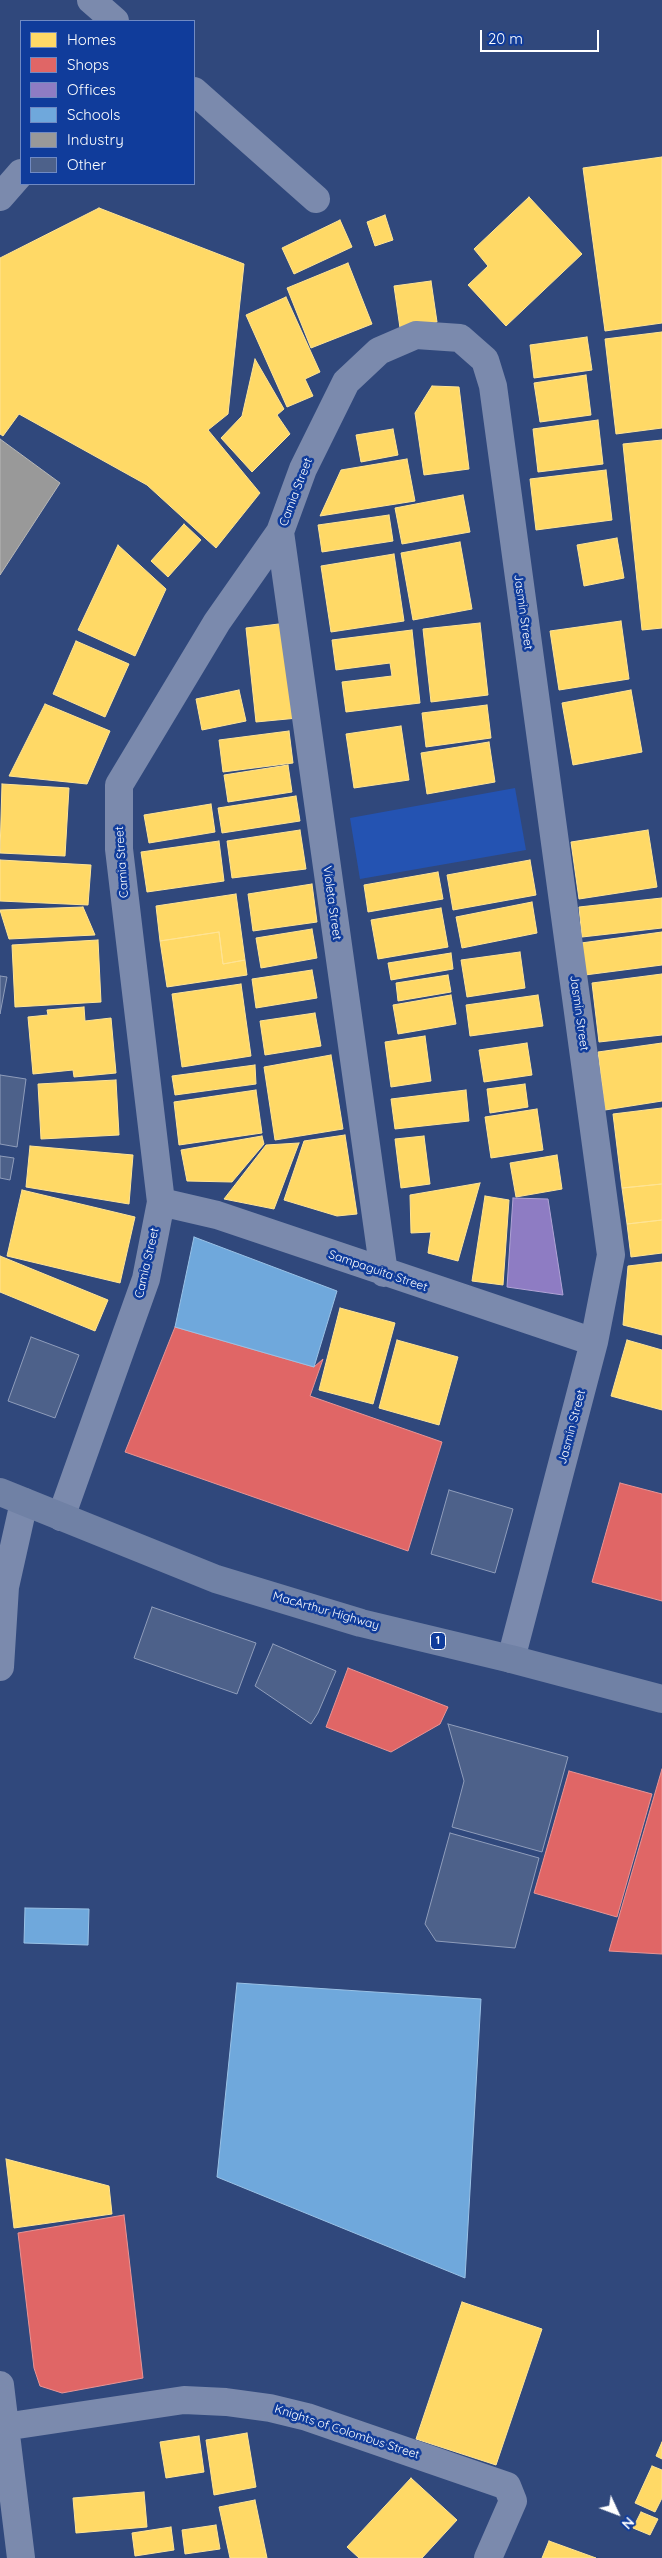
<!DOCTYPE html>
<html>
<head>
<meta charset="utf-8">
<style>
  body { margin:0 }
  #map { position:relative; width:662px; height:2558px; overflow:hidden; background:#30487c; font-family:Quicksand,sans-serif }
  canvas { display:block }
  .legend { position:absolute; left:20px; top:20px; width:175px; height:165px; box-sizing:border-box; background:#103c9b; border:1px solid #708ac3; margin:0; padding:6px 9px; list-style:none; font-size:15px; color:#fff }
  .legend li { display:flex; align-items:center; gap:10px; height:25px }
  .legend b { width:25px; border:1px solid #708ac3 }
  .north { position:absolute; left:592px; top:2488px; width:50px; height:50px; -webkit-text-stroke:4px #103c9b; paint-order:stroke; rotate:133deg; font-size:14px; font-weight:700; line-height:20px; text-align:center; color:#fff }
  .north::after { content:''; display:block; margin:auto; width:18px; height:22px; background:#fff; clip-path:polygon(50% 0,100% 100%,50% 72%,0 100%) }
  .scale { position:absolute; left:480px; top:30px; width:119px; height:22px; box-sizing:border-box; border:2px solid #fff; border-top:0; padding-left:6px; font-size:15px; line-height:18px; white-space:nowrap; color:#fff; -webkit-text-stroke:4px #103c9b; paint-order:stroke }
</style>
</head>
<body>
<div id="map">
<canvas width="662" height="2558"></canvas>
<ul class="legend">
<li><b style="height:14px;background:#ffd966"></b>Homes</li>
<li><b style="height:14px;background:#e06666"></b>Shops</li>
<li><b style="height:14px;background:#8e7cc3"></b>Offices</li>
<li><b style="height:14px;background:#6fa8dc"></b>Schools</li>
<li><b style="height:14px;background:#999"></b>Industry</li>
<li><b style="height:14px;background:#4d618a"></b>Other</li>
</ul>
<div class="north">N</div>
<div class="scale">20 m</div>
</div>
<script>
const ctx = document.querySelector('canvas').getContext('2d');
ctx.lineJoin = 'round';
function fillPath(path, color) {
  ctx.fillStyle = color;
  ctx.fill(path, 'evenodd');
}
function poly(rows) {
  const path = new Path2D();
  for (const r of rows) {
    path.moveTo(r[0], r[1]);
    for (let i = 2; i < r.length; i += 2) path.lineTo(r[i], r[i + 1]);
  }
  return path;
}
function stroke(path, color, width, dash) {
  ctx.strokeStyle = color;
  ctx.lineWidth = width;
  ctx.lineCap = dash ? 'butt' : 'round';
  ctx.setLineDash(dash || []);
  ctx.stroke(path);
}
function label(font, color, halo, rows, align = 'center') {
  ctx.font = font + ' Quicksand,sans-serif';
  ctx.lineWidth = 5;
  ctx.setLineDash([]);
  ctx.textBaseline = 'middle';
  ctx.strokeStyle = halo;
  ctx.fillStyle = color;
  for (const [text, x, y, turn = 0] of rows) {
    ctx.save();
    ctx.translate(x, y);
    ctx.rotate((+turn || 0) * Math.PI / 180);
    ctx.textAlign = isNaN(turn) ? turn : align;
    if (halo) ctx.strokeText(text, 0, 0);
    ctx.fillText(text, 0, 0);
    ctx.restore();
  }
}
fillPath(poly([
  [515,788,526,850,360,879,350,818]
]), '#2453b2');
const homes = poly([
  [662,157,662,323,605,331,583,168,662,157],
  [529,197,582,254,506,326,468,285,488,266,474,249,529,197],
  [99,208,244,264,228,414,208,430,260,493,216,548,147,485,19,414,3,436,0,434,0,258,99,208],
  [385,215,393,240,375,246,367,222,385,215],
  [340,220,352,247,294,274,282,248,340,220],
  [348,263,372,324,311,348,287,288,348,263],
  [431,281,437,322,400,328,394,286,431,281],
  [286,297,320,372,305,379,313,396,287,407,246,315,286,297],
  [662,332,662,428,616,434,605,339,662,332],
  [587,337,592,370,534,378,530,345,587,337],
  [255,359,284,409,277,415,290,434,252,472,221,438,242,416,255,359],
  [586,375,591,415,540,422,534,383,586,375],
  [432,386,459,387,469,469,424,475,415,413,432,386],
  [598,420,603,464,538,472,533,429,598,420],
  [393,429,398,455,361,462,356,435,393,429],
  [662,440,662,628,642,630,623,444,662,440],
  [407,459,415,501,320,516,341,470,407,459],
  [606,470,612,520,536,530,530,479,606,470],
  [463,495,470,532,402,544,395,508,463,495],
  [389,515,393,541,322,552,318,525,389,515],
  [184,524,201,540,168,577,151,561,184,524],
  [617,538,624,578,584,586,577,545,617,538],
  [460,542,472,609,413,620,401,553,460,542],
  [118,545,166,589,135,656,78,630,118,545],
  [394,554,404,621,331,632,321,566,394,554],
  [621,621,629,679,559,690,550,631,621,621],
  [287,623,298,718,256,722,246,628,287,623],
  [480,623,488,695,431,702,423,629,480,623],
  [412,630,420,703,346,712,342,682,392,676,390,663,336,670,332,640,412,630],
  [76,641,129,664,105,717,53,694,76,641],
  [239,690,246,721,202,730,196,699,239,690],
  [631,690,642,752,573,765,562,703,631,690],
  [45,704,110,731,87,784,9,776,45,704],
  [487,705,491,738,426,747,422,713,487,705],
  [401,726,409,780,354,788,346,734,401,726],
  [289,731,293,763,223,772,219,740,289,731],
  [489,742,495,782,427,794,421,753,489,742],
  [288,765,292,792,228,802,224,775,288,765],
  [2,784,69,788,65,856,0,853,2,784],
  [296,796,300,821,222,833,218,808,296,796],
  [211,804,215,832,149,843,144,815,211,804],
  [300,830,306,869,232,878,227,841,300,830],
  [648,830,657,887,579,899,571,842,648,830],
  [219,841,224,881,147,892,141,852,219,841],
  [0,860,91,865,88,905,0,901,0,860],
  [530,860,536,895,453,910,447,875,530,860],
  [438,872,443,899,368,912,364,885,438,872],
  [312,884,317,922,253,931,248,894,312,884],
  [236,894,245,960,223,964,219,932,160,941,156,906,236,894],
  [662,898,662,928,582,937,579,907,662,898],
  [532,902,537,933,462,948,456,917,532,902],
  [83,907,95,935,9,939,0,910,83,907],
  [441,908,448,947,378,959,371,920,441,908],
  [312,929,317,958,261,968,256,938,312,929],
  [219,932,223,964,245,960,247,975,167,987,160,941,219,932],
  [662,932,662,965,585,975,581,943,662,932],
  [98,940,101,1002,15,1007,12,945,98,940],
  [520,952,525,988,467,997,461,960,520,952],
  [451,953,453,969,391,980,388,963,451,953],
  [312,970,317,998,256,1008,252,979,312,970],
  [662,974,662,1035,599,1042,592,983,662,974],
  [448,975,451,992,398,1001,396,983,448,975],
  [241,984,251,1056,182,1067,172,994,241,984],
  [451,995,456,1024,398,1034,393,1005,451,995],
  [538,995,543,1026,470,1036,466,1005,538,995],
  [84,1007,85,1021,111,1018,116,1073,74,1077,73,1070,33,1074,28,1017,48,1015,47,1010,84,1007],
  [315,1013,321,1046,265,1055,260,1021,315,1013],
  [425,1036,431,1081,391,1087,385,1042,425,1036],
  [527,1043,532,1075,484,1082,479,1050,527,1043],
  [662,1043,662,1101,605,1110,598,1052,662,1043],
  [331,1055,343,1129,275,1140,264,1067,331,1055],
  [255,1065,256,1084,175,1095,172,1076,255,1065],
  [116,1080,119,1135,41,1139,38,1084,116,1080],
  [525,1084,528,1107,490,1113,487,1089,525,1084],
  [256,1090,262,1133,179,1145,174,1102,256,1090],
  [466,1090,469,1121,395,1129,391,1099,466,1090],
  [662,1108,662,1184,622,1188,613,1114,662,1108],
  [537,1109,543,1150,491,1158,485,1117,537,1109],
  [345,1135,357,1214,337,1216,284,1200,304,1141,345,1135],
  [262,1136,264,1144,232,1182,187,1181,181,1150,262,1136],
  [424,1136,430,1184,401,1188,395,1139,424,1136],
  [299,1143,274,1209,224,1199,266,1145,299,1143],
  [30,1146,133,1155,129,1204,26,1187,30,1146],
  [557,1155,562,1189,516,1197,510,1163,557,1155],
  [480,1183,458,1261,428,1253,431,1232,411,1233,410,1195,480,1183],
  [662,1184,662,1220,627,1224,622,1188,662,1184],
  [22,1190,135,1217,120,1283,7,1256,22,1190],
  [485,1196,509,1200,503,1285,472,1281,485,1196],
  [662,1220,662,1253,631,1257,627,1224,662,1220],
  [0,1256,108,1300,95,1331,0,1292,0,1256],
  [662,1262,662,1335,623,1325,628,1266,662,1262],
  [340,1308,395,1323,373,1404,319,1390,340,1308],
  [397,1340,458,1357,439,1425,379,1408,397,1340],
  [627,1340,662,1350,662,1410,611,1396,627,1340],
  [6,2159,109,2186,112,2214,14,2228,6,2159],
  [462,2302,542,2329,496,2465,416,2439,462,2302],
  [247,2433,256,2487,214,2495,206,2440,247,2433],
  [199,2436,204,2472,166,2478,160,2442,199,2436],
  [662,2442,662,2459,656,2456,662,2442],
  [652,2466,662,2470,662,2498,655,2512,635,2503,652,2466],
  [411,2478,457,2520,422,2558,359,2558,347,2547,411,2478],
  [144,2492,147,2527,76,2533,73,2498,144,2492],
  [255,2500,267,2558,230,2558,219,2507,255,2500],
  [641,2512,658,2519,650,2535,633,2528,641,2512],
  [216,2525,220,2549,185,2554,182,2530,216,2525],
  [171,2527,174,2550,135,2556,132,2533,171,2527],
  [549,2541,596,2558,542,2558,549,2541]
]);
fillPath(homes, '#ffd966');
stroke(homes, '#ffe494', 1);
const shops = poly([
  [175,1327,314,1367,323,1359,310,1396,442,1442,408,1551,125,1452,175,1327],
  [620,1483,662,1494,662,1601,592,1582,620,1483],
  [348,1668,448,1707,440,1724,391,1752,326,1727,348,1668],
  [662,1769,662,1954,609,1951,662,1769],
  [569,1771,652,1794,617,1917,534,1893,569,1771],
  [124,2215,143,2378,62,2393,40,2386,34,2368,18,2233,124,2215]
]);
fillPath(shops, '#e06666');
stroke(shops, '#e99494', 1);
const offices = poly([
  [513,1198,548,1199,563,1295,507,1287,513,1198]
]);
fillPath(offices, '#8e7cc3');
stroke(offices, '#b0a3d5', 1);
const schools = poly([
  [194,1237,337,1291,314,1367,175,1327,194,1237],
  [25,1908,89,1909,88,1945,24,1943,25,1908],
  [237,1983,481,1999,465,2278,217,2177,237,1983]
]);
fillPath(schools, '#6fa8dc');
stroke(schools, '#9ac2e6', 1);
const industry = poly([
  [0,439,60,483,0,575,0,439]
]);
fillPath(industry, '#999');
stroke(industry, '#b8b8b8', 1);
const building = poly([
  [0,976,7,977,0,1014,0,976],
  [0,1075,26,1079,17,1147,0,1144,0,1075],
  [0,1156,14,1158,10,1180,0,1178,0,1156],
  [31,1337,79,1355,55,1418,8,1401,31,1337],
  [449,1490,513,1509,495,1573,431,1554,449,1490],
  [152,1607,256,1643,237,1694,134,1658,152,1607],
  [273,1644,336,1671,318,1713,311,1724,255,1686,273,1644],
  [448,1724,568,1757,542,1852,452,1827,464,1781,448,1724],
  [450,1833,539,1858,515,1948,436,1941,425,1924,450,1833]
]);
fillPath(building, '#4d618a');
stroke(building, '#8f9dbb', 1);
stroke(poly([
  [91,0,115,21],
  [194,91,316,199],
  [0,197,21,173],
  [280,532,384,1273],
  [161,1202,217,1215,594,1342],
  [61,1517,146,1279,161,1202,119,849,119,785,217,622,280,532,303,469,346,382,379,351,416,335,460,338,485,360,493,386,611,1255,594,1342,511,1659],
  [0,1667,5,1587,24,1502],
  [0,2385,21,2558],
  [4,2427,184,2400,226,2402,270,2408,307,2417,507,2486,513,2501,488,2558]
]), '#7b8aad', 28);
stroke(poly([
  [0,1492,216,1579,361,1623,511,1659,662,1699]
]), '#7081a5', 28);
for (const [x, y, w] of [
  [438,1641,15]
]) {
  const box = new Path2D();
  box.roundRect(x - w / 2, y - 8.5, w, 17, 4);
  ctx.fillStyle = '#103c9b';
  ctx.fill(box);
  stroke(box, '#fff', 1);
}
label('bold 11px', '#fff', null, [
  ["1",438,1641]
]);
label('12px', '#fff', '#103c9b', [
  ["Camia Street",296,492,-69],
  ["Jasmin Street",523,612,82],
  ["Camia Street",122,862,-94],
  ["Violeta Street",332,903,82],
  ["Jasmin Street",579,1013,82],
  ["Camia Street",147,1263,-77],
  ["Sampaguita Street",378,1271,19],
  ["Jasmin Street",572,1427,-75],
  ["MacArthur Highway",326,1611,16],
  ["Knights of Colombus Street",347,2432,18]
]);
</script>
</body>
</html>
